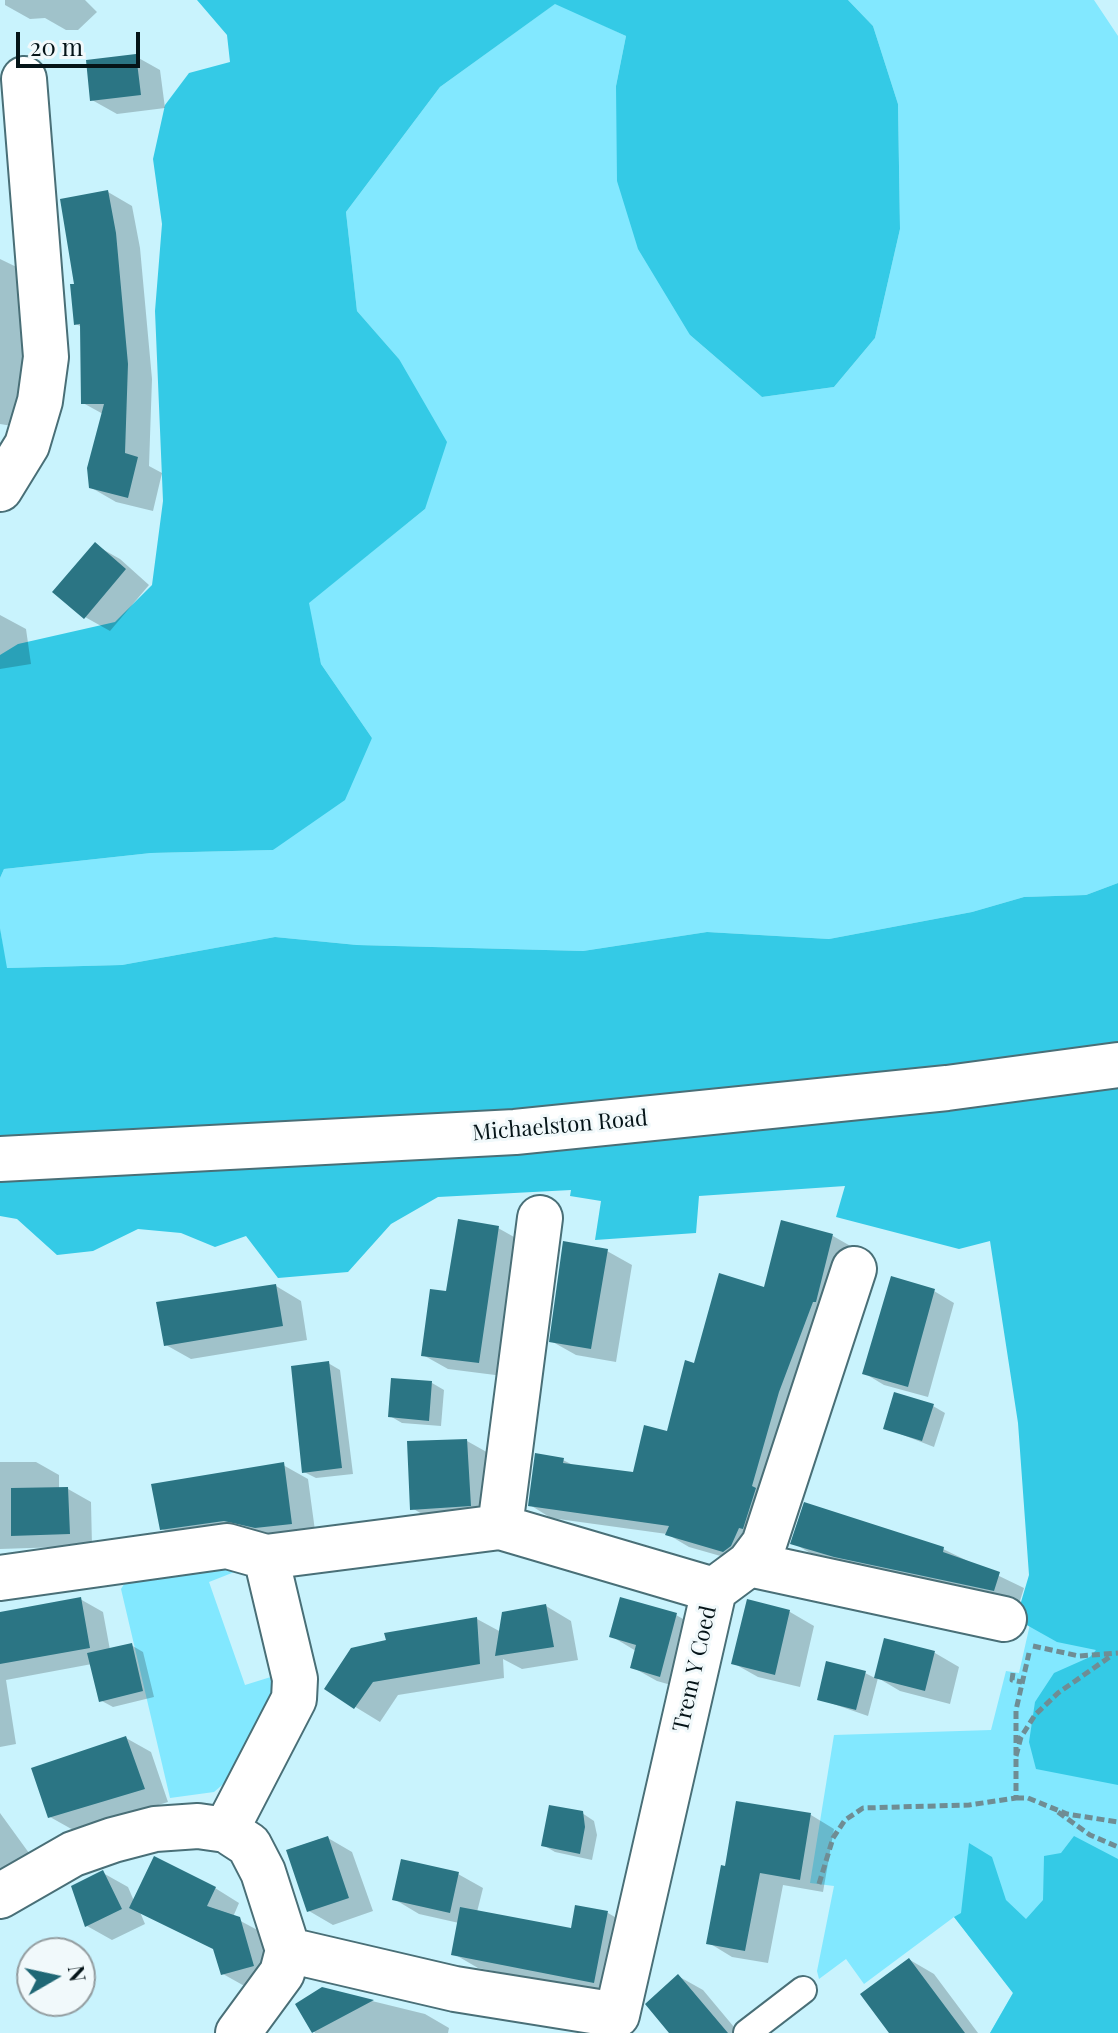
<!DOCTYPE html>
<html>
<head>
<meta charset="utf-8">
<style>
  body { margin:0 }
  #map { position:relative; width:1118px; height:2033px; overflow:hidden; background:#c9f3fd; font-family:"Playfair Display",serif }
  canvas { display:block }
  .north { position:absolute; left:16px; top:1937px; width:80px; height:80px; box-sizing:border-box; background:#f1f9fb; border:2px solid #939da0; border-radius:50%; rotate:81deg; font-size:22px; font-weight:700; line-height:32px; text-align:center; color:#051418 }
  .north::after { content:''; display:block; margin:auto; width:28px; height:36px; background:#1f6775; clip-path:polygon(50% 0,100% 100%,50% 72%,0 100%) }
  .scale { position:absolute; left:16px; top:32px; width:124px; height:36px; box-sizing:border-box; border:4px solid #051418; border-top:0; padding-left:10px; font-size:24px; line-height:28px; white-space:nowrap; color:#051418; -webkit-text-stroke:6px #f1f9fb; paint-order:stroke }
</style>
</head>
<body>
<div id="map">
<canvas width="1118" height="2033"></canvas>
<div class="north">N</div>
<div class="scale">20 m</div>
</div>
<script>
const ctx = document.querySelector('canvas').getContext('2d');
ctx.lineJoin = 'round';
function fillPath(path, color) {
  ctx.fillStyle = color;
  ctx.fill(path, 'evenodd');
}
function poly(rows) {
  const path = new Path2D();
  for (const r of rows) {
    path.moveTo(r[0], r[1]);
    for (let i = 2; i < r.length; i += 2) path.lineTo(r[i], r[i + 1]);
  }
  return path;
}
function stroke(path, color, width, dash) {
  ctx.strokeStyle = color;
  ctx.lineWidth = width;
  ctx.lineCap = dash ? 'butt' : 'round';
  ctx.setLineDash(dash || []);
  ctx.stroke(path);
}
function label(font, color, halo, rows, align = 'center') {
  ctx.font = font + ' "Playfair Display",serif';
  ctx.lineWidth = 6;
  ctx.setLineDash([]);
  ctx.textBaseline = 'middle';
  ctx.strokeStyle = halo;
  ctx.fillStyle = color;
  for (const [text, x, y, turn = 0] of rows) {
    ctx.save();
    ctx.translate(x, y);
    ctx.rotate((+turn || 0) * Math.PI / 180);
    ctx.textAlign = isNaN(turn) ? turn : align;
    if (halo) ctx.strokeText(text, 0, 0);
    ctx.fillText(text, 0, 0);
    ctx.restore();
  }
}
fillPath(poly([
  [848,0,1094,0,1118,36,1118,883,1086,895,1024,897,972,912,829,939,707,932,583,951,357,945,275,937,122,965,6,968,0,928,0,878,4,869,151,853,273,850,372,738,321,664,308,603,425,509,399,359,357,311,346,212,440,87,556,3,626,36,616,86,690,335,762,397,834,387,875,338,900,229,898,104,873,26],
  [1118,1101,1118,2033,990,2033,1013,1993,954,1917,864,1984,846,1959,819,1979,817,1971,834,1886,810,1883,834,1735,991,1730,1006,1671,1019,1673,1037,1593],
  [218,1558,237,1571,209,1582,245,1685,274,1676,277,1685,228,1780,214,1792,170,1798,121,1589,126,1581]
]), '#82e8ff');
fillPath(poly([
  [197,0,848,0,873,26,898,104,900,229,875,338,834,387,762,397,690,335,638,249,617,181,616,86,626,36,555,4,440,87,346,212,357,311,399,359,447,442,425,509,309,603,321,664,372,738,345,800,273,850,151,853,4,869,0,878,0,655,18,644,115,622,152,585,163,501,155,311,162,224,153,159,165,105,189,73,230,62,227,35],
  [1118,883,1118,1785,1036,1769,1029,1742,1035,1702,1054,1673,1090,1657,1096,1650,1057,1642,1016,1619,1029,1575,1018,1423,990,1241,959,1249,836,1217,845,1186,699,1196,696,1233,595,1240,601,1201,570,1196,571,1190,438,1197,391,1224,348,1272,278,1278,246,1236,215,1247,181,1233,138,1229,93,1251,57,1255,17,1219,0,1216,0,928,7,968,122,965,275,937,357,945,583,951,707,932,829,939,972,912,1024,897,1086,895],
  [1074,1836,1118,1859,1118,2033,990,2033,1013,1993,954,1917,961,1913,969,1843,992,1857,1006,1900,1026,1919,1043,1900,1044,1856,1061,1853]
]), '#34cae6');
fillPath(poly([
  [5,0,85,0,97,12,78,30,66,30,45,18,30,19,5,5],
  [135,56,160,70,165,108,117,114,92,100],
  [108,192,132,206,140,248,152,379,149,466,162,473,153,511,116,502,90,487,103,414,83,403,82,327,76,324,77,285],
  [0,259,29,273,31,429,0,424],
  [95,545,120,559,149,585,110,631,85,617],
  [0,615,26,629,31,664,0,669],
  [783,1222,833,1236,854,1248,745,1563,689,1547,667,1534,551,1518,530,1505,563,1460,575,1466,634,1474,669,1433,695,1365,765,1289],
  [498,1228,523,1242,503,1376,448,1369,423,1355,447,1294],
  [607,1251,632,1265,616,1362,576,1355,551,1341],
  [276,1286,301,1301,307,1340,191,1359,166,1345],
  [934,1291,954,1303,928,1397,884,1385,864,1373],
  [328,1363,340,1370,353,1474,316,1478,304,1472],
  [432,1383,444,1390,441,1426,402,1423,390,1416],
  [933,1406,945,1413,934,1447,885,1428],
  [467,1441,492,1455,495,1519,437,1523,412,1508],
  [0,1462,36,1462,59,1475,59,1489,68,1489,91,1502,92,1546,0,1549],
  [283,1465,308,1479,316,1538,187,1543,162,1529],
  [793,1543,943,1549,1024,1588,1019,1604,817,1557],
  [80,1599,103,1612,110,1650,131,1645,143,1652,154,1697,113,1707,100,1700,92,1664,6,1680,16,1744,0,1747,0,1613],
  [748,1602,790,1612,814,1626,800,1687,758,1677,733,1663],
  [546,1606,571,1621,578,1660,522,1669,503,1659,504,1678,398,1695,380,1722,326,1689,477,1619,501,1632],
  [676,1615,701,1629,685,1689,657,1681,632,1667,636,1651,611,1636],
  [886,1640,935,1653,959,1667,950,1704,900,1691,878,1678,868,1716,819,1699,865,1673,875,1678],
  [126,1738,151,1752,168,1802,75,1831,50,1817],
  [737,1803,811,1815,834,1829,823,1892,783,1885,768,1963,732,1957,709,1943,727,1869],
  [0,1813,29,1853,0,1872],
  [582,1813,594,1821,597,1835,592,1860,555,1852,543,1845],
  [328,1838,352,1852,373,1911,333,1925,309,1911],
  [103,1873,128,1887,134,1901,215,1888,239,1903,233,1917,265,1934,278,1979,248,1988,223,1974,216,1950,140,1912,145,1924,112,1940,87,1926],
  [458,1874,483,1888,477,1912,573,1930,577,1907,608,1913,632,1927,619,1996,478,1968,454,1954,459,1923,419,1914,394,1899],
  [910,1960,934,1974,978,2033,892,2033],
  [678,1976,703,1990,739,2033,672,2033],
  [323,1989,425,2014,449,2028,448,2033,315,2033,298,2004]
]), '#0003');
fillPath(poly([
  [136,54,141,95,90,101,86,60],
  [108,190,116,233,128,364,125,453,138,457,128,498,89,488,87,468,104,404,81,404,80,324,74,325,70,284,74,284,60,199],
  [95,542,126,569,84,619,52,592],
  [458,1219,499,1226,479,1363,421,1356,430,1289,446,1291],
  [781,1220,833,1234,816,1302,813,1302,779,1392,752,1486,756,1488,743,1529,739,1528,731,1546,723,1552,665,1535,669,1526,528,1506,535,1453,564,1458,563,1463,633,1472,644,1425,667,1431,685,1360,694,1363,719,1273,764,1287],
  [563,1241,608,1249,591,1349,549,1342],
  [891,1276,935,1289,908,1387,862,1374],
  [276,1284,283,1326,164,1346,156,1302],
  [329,1361,342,1468,302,1473,291,1366],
  [391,1378,432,1381,429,1421,388,1417],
  [894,1392,934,1404,922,1441,883,1429],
  [467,1439,471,1506,410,1510,407,1441],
  [284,1462,292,1524,255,1528,224,1521,160,1530,151,1484],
  [68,1487,70,1534,11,1536,11,1488],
  [804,1502,944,1547,943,1552,1000,1572,994,1591,834,1557,790,1544],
  [81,1597,90,1648,0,1664,0,1612],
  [620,1597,677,1613,660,1677,630,1668,636,1645,609,1637],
  [747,1599,790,1610,775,1675,731,1664],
  [546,1604,554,1647,495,1656,502,1612],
  [477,1617,480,1664,373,1682,354,1709,324,1689,351,1648,386,1640,384,1633],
  [884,1638,935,1651,925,1691,874,1678],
  [132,1643,143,1691,99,1702,87,1653],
  [826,1661,866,1671,856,1710,817,1700],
  [126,1736,145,1789,48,1818,31,1768],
  [736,1801,811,1813,800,1880,760,1873,745,1951,706,1944,721,1865,725,1866],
  [549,1805,583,1811,585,1827,580,1854,541,1846],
  [328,1836,349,1898,307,1912,286,1850],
  [154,1856,216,1887,207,1906,240,1917,254,1966,221,1975,213,1949,129,1908],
  [401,1859,459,1872,450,1913,392,1900],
  [103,1870,122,1909,85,1927,71,1886],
  [575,1905,608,1911,594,1983,451,1955,460,1907,571,1928],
  [909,1958,965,2033,889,2033,860,1994],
  [678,1974,728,2033,669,2033,645,2004],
  [322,1987,374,2000,312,2033,295,2004]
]), '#2b7584');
const service = poly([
  [747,2033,803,1990]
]);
const minor = poly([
  [0,489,27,445,40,401,46,357,24,79],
  [500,1527,540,1218],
  [749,1564,1004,1619],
  [0,1578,227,1546,266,1557],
  [714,1590,749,1564,764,1544,854,1269],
  [0,1896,73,1854,113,1840,155,1829,198,1826,226,1830,249,1845,263,1872,288,1950,455,1989,617,2015,714,1590,500,1527,266,1557,295,1679,294,1699,226,1830],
  [238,2033,282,1973,288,1950]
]);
const tertiary = poly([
  [0,1159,515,1132,947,1088,1118,1065]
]);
stroke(service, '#496f77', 30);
stroke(minor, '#496f77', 48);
stroke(tertiary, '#496f77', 48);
stroke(poly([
  [1033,1646,1079,1656,1118,1653],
  [1013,1673,1012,1680,1022,1682],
  [1016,1756,1021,1737,1035,1715,1058,1693,1111,1656],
  [1016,1798,1028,1798,1067,1814,1118,1822],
  [1058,1812,1090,1835,1118,1847],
  [819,1884,833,1838,845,1820,863,1808,969,1805,1016,1798,1016,1710,1029,1653]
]), '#6f8d94', 5, [8, 4]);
stroke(service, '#fff', 26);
stroke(minor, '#fff', 44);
stroke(tertiary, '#fff', 44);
label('22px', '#051418', '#f1f9fb', [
  ["Michaelston Road",560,1126,-5],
  ["Trem Y Coed",695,1669,-77]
]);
</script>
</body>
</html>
